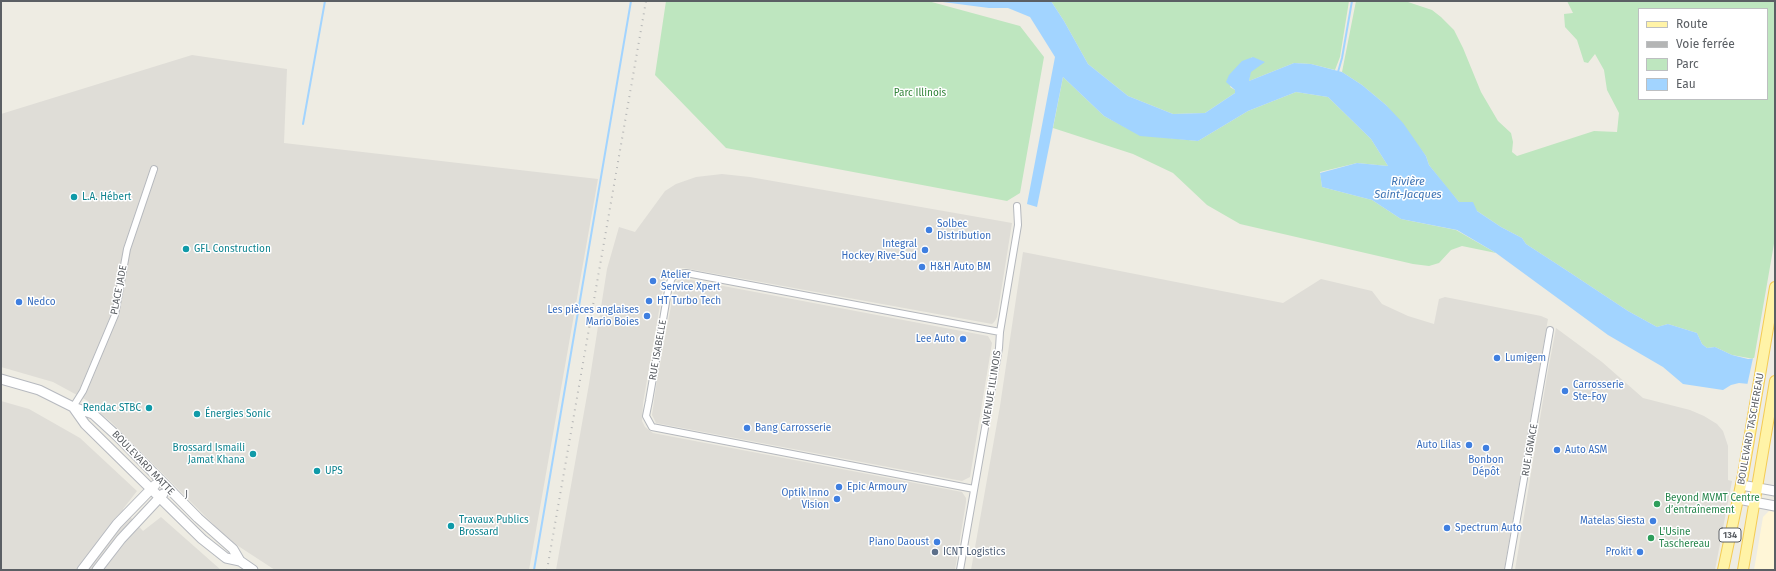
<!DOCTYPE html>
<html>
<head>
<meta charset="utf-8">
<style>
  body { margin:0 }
  #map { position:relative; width:1776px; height:571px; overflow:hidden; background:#eeece3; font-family:"Fira Sans",sans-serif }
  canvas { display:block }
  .frame { position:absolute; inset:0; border:2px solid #5b5f64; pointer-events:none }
  .legend { position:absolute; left:1638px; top:8px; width:130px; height:92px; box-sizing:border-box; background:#fff; border:1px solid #bdbfc1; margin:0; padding:5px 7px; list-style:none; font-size:12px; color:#5b5f64 }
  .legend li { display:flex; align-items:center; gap:8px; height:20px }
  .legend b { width:20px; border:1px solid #bdbfc1 }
</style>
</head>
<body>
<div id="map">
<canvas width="1776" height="571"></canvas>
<div class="frame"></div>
<ul class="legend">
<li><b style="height:5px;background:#fff3a7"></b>Route</li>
<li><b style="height:5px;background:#b4b5b5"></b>Voie ferrée</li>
<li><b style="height:11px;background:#bee6bf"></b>Parc</li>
<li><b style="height:11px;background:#a2d4ff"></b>Eau</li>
</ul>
</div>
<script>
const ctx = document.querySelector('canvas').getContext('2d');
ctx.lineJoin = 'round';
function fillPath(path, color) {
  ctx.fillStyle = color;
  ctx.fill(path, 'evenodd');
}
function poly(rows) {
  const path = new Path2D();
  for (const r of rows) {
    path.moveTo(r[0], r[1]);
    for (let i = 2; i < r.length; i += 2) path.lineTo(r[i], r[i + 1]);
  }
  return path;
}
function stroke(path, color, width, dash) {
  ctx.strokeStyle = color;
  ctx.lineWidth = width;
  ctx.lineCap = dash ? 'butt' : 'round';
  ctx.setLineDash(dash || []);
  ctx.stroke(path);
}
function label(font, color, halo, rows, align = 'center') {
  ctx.font = font + ' "Fira Sans",sans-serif';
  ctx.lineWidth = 3;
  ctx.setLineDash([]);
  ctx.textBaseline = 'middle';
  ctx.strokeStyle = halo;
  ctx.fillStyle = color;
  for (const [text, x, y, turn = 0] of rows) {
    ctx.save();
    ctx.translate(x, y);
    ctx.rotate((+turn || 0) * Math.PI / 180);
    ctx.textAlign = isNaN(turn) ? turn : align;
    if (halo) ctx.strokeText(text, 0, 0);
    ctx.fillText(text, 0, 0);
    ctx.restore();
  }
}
fillPath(poly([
  [1769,511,1775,512,1775,570,1754,570,1763,517]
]), '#fff6d7');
fillPath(poly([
  [192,55,287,69,284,143,598,179,529,570,275,570,229,540,110,421,91,406,88,401,53,382,1,367,1,114],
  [722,174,750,177,1012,223,997,317,995,321,992,324,684,268,677,268,667,275,664,282,643,403,642,421,645,427,653,433,962,492,966,498,966,502,955,570,556,570,589,384,607,269,619,227,635,232,665,191,676,184,696,177],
  [1023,252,1283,303,1321,279,1372,291,1382,304,1408,316,1434,324,1439,299,1445,297,1541,316,1548,319,1504,570,971,570,1000,406],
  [681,278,988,336,992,343,970,477,962,481,656,423,652,415,657,380,675,285,676,282],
  [1556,328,1602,362,1643,398,1690,410,1704,416,1717,424,1723,431,1728,446,1728,480,1732,481,1715,570,1515,570,1547,376],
  [1,401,29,409,80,438,137,491,123,509,143,531,161,517,221,570,1,570]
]), '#dfddd7');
fillPath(poly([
  [666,1,928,1,1020,26,1044,57,1020,193,1007,201,726,148,655,75],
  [1051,1,1349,1,1340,57,1335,70,1311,64,1294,63,1249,81,1252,57,1230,87,1235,90,1235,93,1205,113,1173,114,1128,96,1088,64,1064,21],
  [1356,1,1405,1,1432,10,1441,17,1454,30,1463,48,1481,92,1498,121,1511,133,1513,142,1512,152,1517,156,1594,131,1617,132,1619,113,1607,90,1604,70,1595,54,1588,63,1584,62,1577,40,1565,27,1564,14,1573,13,1567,1,1775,1,1775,238,1754,359,1732,355,1715,347,1707,348,1702,344,1697,333,1668,324,1657,327,1628,311,1563,268,1526,244,1522,238,1501,227,1477,211,1459,202,1447,188,1429,165,1426,156,1386,105,1362,85,1342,72],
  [1639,9,1767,9,1767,99,1639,99],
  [1063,77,1104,116,1140,135,1198,141,1248,111,1296,92,1328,97,1371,139,1388,166,1357,163,1320,172,1322,187,1372,200,1401,219,1456,230,1496,253,1462,246,1451,250,1439,263,1429,266,1413,264,1240,224,1207,205,1173,173,1133,154,1053,128]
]), '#bee6bf');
fillPath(poly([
  [935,1,1051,1,1064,21,1088,64,1128,96,1173,114,1205,113,1235,93,1235,90,1226,82,1229,75,1242,61,1253,57,1265,62,1251,72,1249,81,1294,63,1311,64,1342,72,1362,85,1386,105,1403,123,1426,156,1429,165,1459,202,1473,202,1477,211,1501,227,1522,238,1526,244,1563,268,1628,311,1657,327,1668,324,1697,333,1702,344,1707,348,1715,347,1732,355,1748,359,1760,358,1749,384,1739,383,1731,385,1723,390,1683,384,1663,367,1608,335,1496,253,1457,230,1401,219,1372,200,1322,187,1320,173,1357,163,1388,166,1371,139,1328,97,1296,92,1248,111,1198,141,1140,136,1104,116,1063,77,1037,207,1027,204,1055,57,1030,17,1008,8,989,8]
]), '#a2d4ff');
fillPath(poly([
  [1775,355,1775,384,1747,386,1753,358]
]), '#eeece3');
stroke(poly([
  [1338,72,1342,58,1352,1],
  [303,124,325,1],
  [534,570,631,1]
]), '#a2d4ff', 2);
const street = poly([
  [73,407,83,391,115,315,127,249,154,169],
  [974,489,652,427,646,416,649,401,669,285,672,278,678,274,686,273,1000,332],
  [960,570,999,348,1000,332,1018,225,1017,206],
  [1508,570,1550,330]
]);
const secondary = poly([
  [1,379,39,390,73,407,93,414,117,436,198,518,233,549,240,561],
  [73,407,85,424,202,539,226,558,240,561,253,570],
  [1741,485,1775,491],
  [1738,499,1775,506],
  [82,570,117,524,155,485],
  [97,570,121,539,163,494]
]);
const primary = poly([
  [1723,570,1743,475,1775,287],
  [1743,570,1775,381]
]);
stroke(street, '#b5b8bd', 8);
stroke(secondary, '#b6b9bf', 11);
stroke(primary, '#f4cc55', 12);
stroke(street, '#fff', 6);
stroke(secondary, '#fff', 9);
stroke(primary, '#fff3a7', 10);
stroke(poly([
  [547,570,646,1]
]), '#b4b5b5', 2, [1, 5]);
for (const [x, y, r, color] of [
  [74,197,4,"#0f9aa8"],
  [929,230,4,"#3f7fe0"],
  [186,249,4,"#0f9aa8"],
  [925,250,4,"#3f7fe0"],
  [922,267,4,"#3f7fe0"],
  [653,281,4,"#3f7fe0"],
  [649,301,4,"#3f7fe0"],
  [19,302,4,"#3f7fe0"],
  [647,316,4,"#3f7fe0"],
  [963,339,4,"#3f7fe0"],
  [1497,358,4,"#3f7fe0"],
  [1565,391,4,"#3f7fe0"],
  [149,408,4,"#0f9aa8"],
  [197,414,4,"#0f9aa8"],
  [747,428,4,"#3f7fe0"],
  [1469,445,4,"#3f7fe0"],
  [1486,448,4,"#3f7fe0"],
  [1557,450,4,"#3f7fe0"],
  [253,454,4,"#0f9aa8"],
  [317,471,4,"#0f9aa8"],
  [839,487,4,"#3f7fe0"],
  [837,499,4,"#3f7fe0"],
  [1657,504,4,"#2e9e5b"],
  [1653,521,4,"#3f7fe0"],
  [451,526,4,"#0f9aa8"],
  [1447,528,4,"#3f7fe0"],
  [1651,538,4,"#2e9e5b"],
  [937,542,4,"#3f7fe0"],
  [935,552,4,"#5c6f8a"],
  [1640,552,4,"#3f7fe0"]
]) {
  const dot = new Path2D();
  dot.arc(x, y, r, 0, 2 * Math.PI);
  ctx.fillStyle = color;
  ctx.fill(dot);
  stroke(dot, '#fff', 1.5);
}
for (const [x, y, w] of [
  [1730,535,22]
]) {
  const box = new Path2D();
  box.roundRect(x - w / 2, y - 7, w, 14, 3);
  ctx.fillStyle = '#fff';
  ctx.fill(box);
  stroke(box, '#5b5f64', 1);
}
label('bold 9px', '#5b5f64', null, [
  ["134",1730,535]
]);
label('10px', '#328439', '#fff', [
  ["Parc Illinois",920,93]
]);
label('10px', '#0d838f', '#fff', [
  ["L.A. Hébert",82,197],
  ["GFL Construction",194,249],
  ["Rendac STBC",141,408,"right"],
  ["Énergies Sonic",205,414],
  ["Brossard Ismaili",245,448,"right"],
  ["Jamat Khana",245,460,"right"],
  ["UPS",325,471],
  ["Travaux Publics",459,520],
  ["Brossard",459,532]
], 'left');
label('10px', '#366cbe', '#fff', [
  ["Solbec",937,224],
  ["Distribution",937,236],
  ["Integral",917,244,"right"],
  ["Hockey Rive-Sud",917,256,"right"],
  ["H&H Auto BM",930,267],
  ["Atelier",661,275],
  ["Service Xpert",661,287],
  ["HT Turbo Tech",657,301],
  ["Nedco",27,302],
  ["Les pièces anglaises",639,310,"right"],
  ["Mario Boies",639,322,"right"],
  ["Lee Auto",955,339,"right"],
  ["Lumigem",1505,358],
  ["Carrosserie",1573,385],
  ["Ste-Foy",1573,397],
  ["Bang Carrosserie",755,428],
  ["Auto Lilas",1461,445,"right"],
  ["Auto ASM",1565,450],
  ["Bonbon",1486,460,"center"],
  ["Dépôt",1486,472,"center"],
  ["Epic Armoury",847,487],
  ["Optik Inno",829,493,"right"],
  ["Vision",829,505,"right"],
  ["Matelas Siesta",1645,521,"right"],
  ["Spectrum Auto",1455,528],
  ["Piano Daoust",929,542,"right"],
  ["Prokit",1632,552,"right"]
], 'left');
label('10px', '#5b5f64', '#fff', [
  ["PLACE JADE",119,290,-79],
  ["RUE ISABELLE",658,350,-80],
  ["AVENUE ILLINOIS",992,388,-81],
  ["BOULEVARD TASCHEREAU",1751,429,-80],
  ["RUE IGNACE",1530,450,-80],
  ["BOULEVARD MATTE",143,463,46]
]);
label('10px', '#27864d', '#fff', [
  ["Beyond MVMT Centre",1665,498],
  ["d’entraînement",1665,510],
  ["L'Usine",1659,532],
  ["Taschereau",1659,544]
], 'left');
label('10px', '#4e5e75', '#fff', [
  ["ICNT Logistics",943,552]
], 'left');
label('italic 11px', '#3c73b4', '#fff', [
  ["Rivière",1408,182],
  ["Saint-Jacques",1408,195]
]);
ctx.letterSpacing = '1px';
label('11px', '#6c7076', '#fff', [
  ["J",187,495]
]);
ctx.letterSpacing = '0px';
</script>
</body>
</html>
